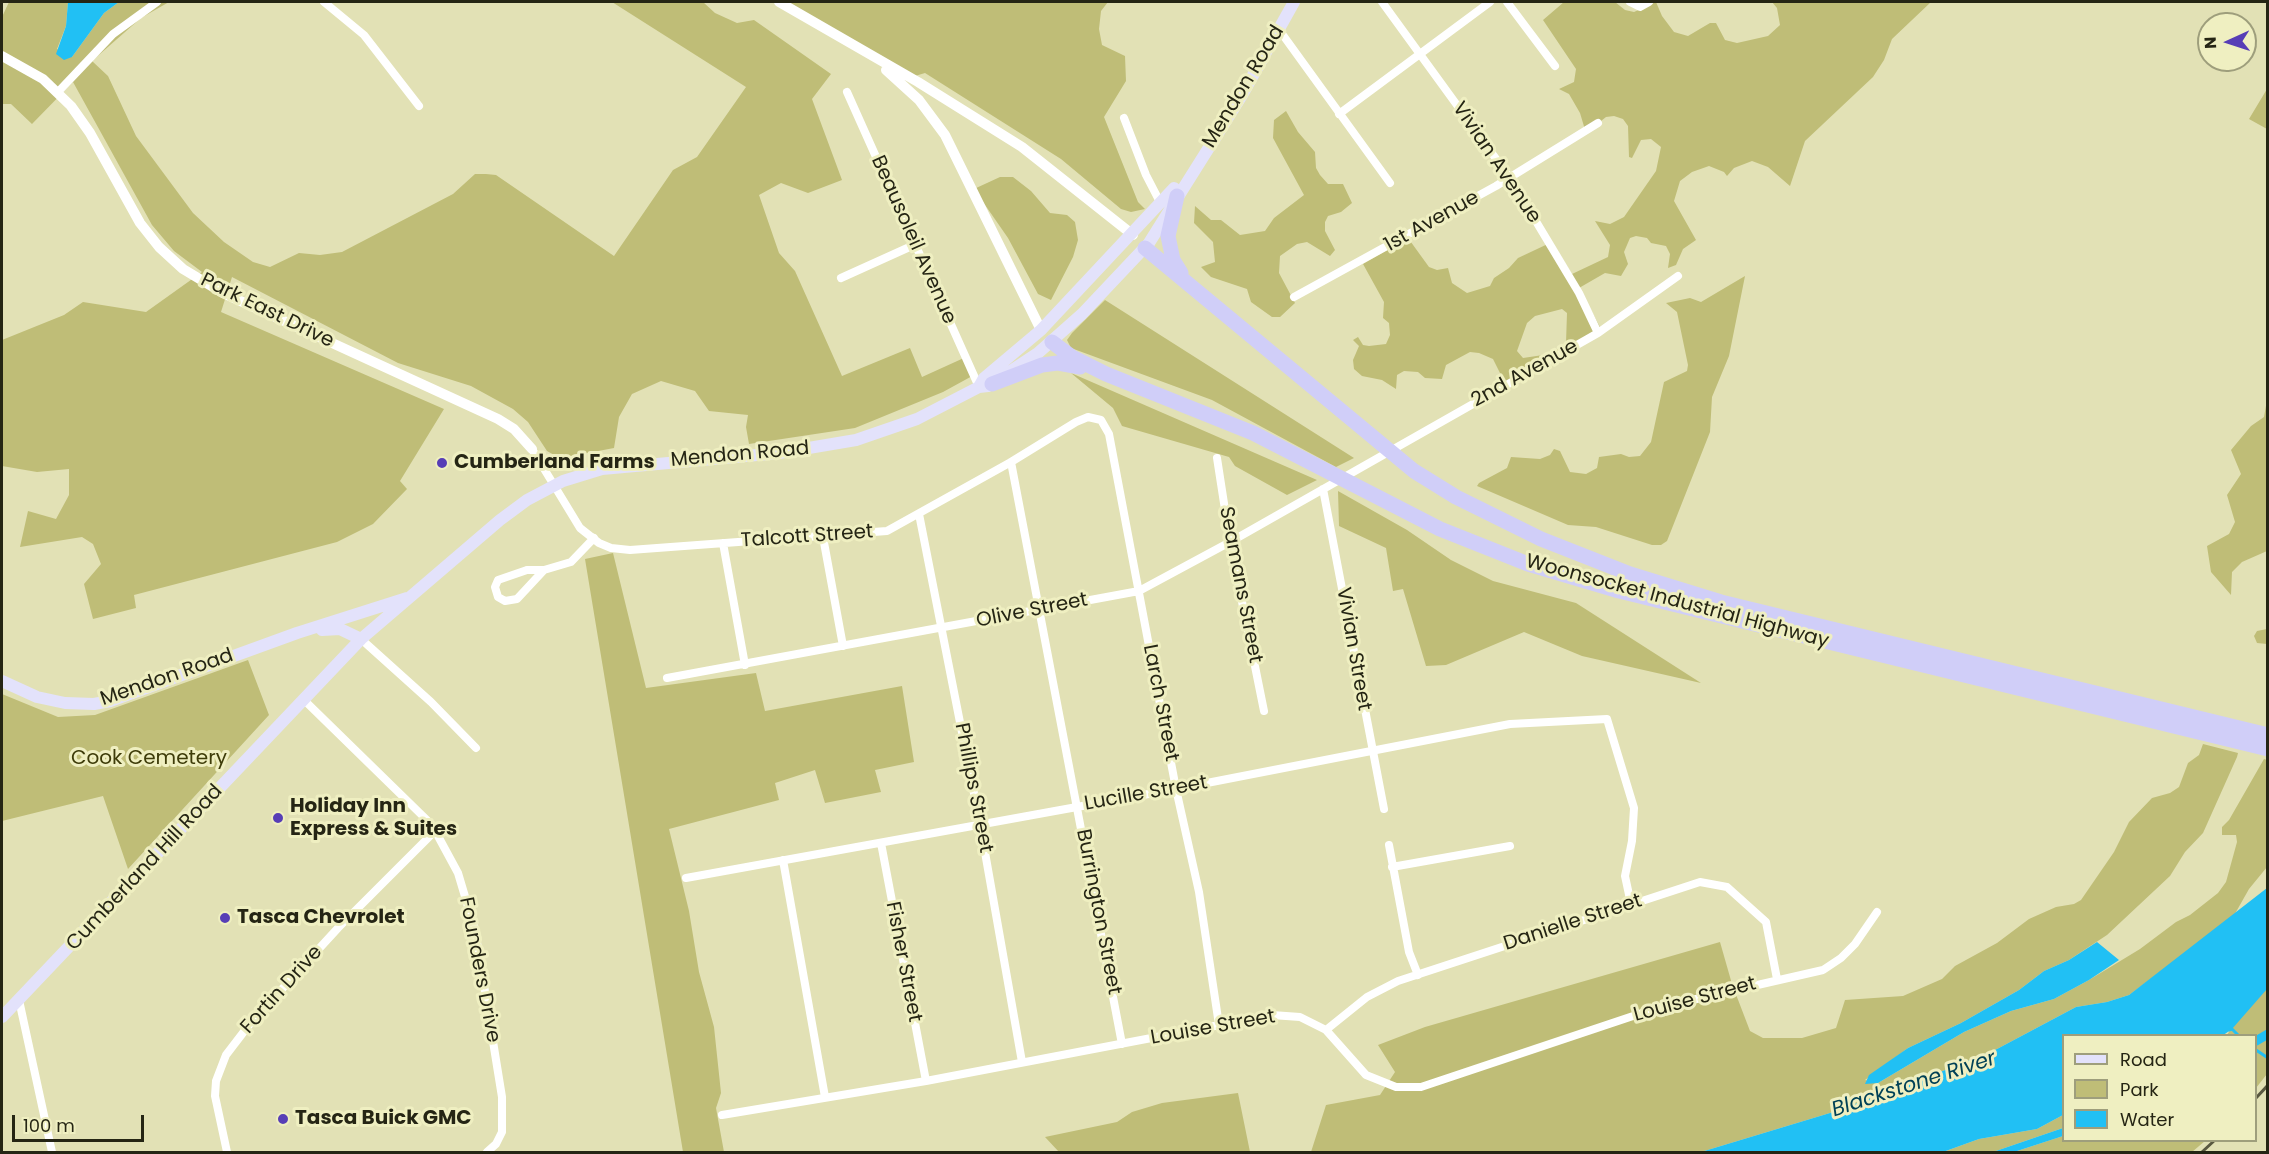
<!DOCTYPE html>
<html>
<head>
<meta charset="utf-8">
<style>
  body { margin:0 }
  #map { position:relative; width:2269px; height:1154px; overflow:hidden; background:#e2e1b5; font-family:Poppins,sans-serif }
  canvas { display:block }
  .frame { position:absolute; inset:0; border:3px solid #252514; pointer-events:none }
  .legend { position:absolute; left:2062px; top:1034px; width:195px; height:108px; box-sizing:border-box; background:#efefc1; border:2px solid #9e9e7c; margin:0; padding:8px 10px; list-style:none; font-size:18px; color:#252514 }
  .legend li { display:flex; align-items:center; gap:12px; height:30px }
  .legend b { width:30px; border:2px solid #9e9e7c }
  .north { position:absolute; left:2197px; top:12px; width:60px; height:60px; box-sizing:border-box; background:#efefc1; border:2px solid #9e9e7c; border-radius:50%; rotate:267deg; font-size:16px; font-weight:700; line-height:24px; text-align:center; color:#252514 }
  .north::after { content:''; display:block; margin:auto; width:21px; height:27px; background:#573eb6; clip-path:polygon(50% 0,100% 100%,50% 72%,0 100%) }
  .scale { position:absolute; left:12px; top:1115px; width:132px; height:27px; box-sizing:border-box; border:3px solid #252514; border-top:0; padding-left:8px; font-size:18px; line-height:21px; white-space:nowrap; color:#252514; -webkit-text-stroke:4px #efefc1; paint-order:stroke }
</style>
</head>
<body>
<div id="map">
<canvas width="2269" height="1154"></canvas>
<div class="frame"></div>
<ul class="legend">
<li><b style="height:8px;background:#e3e2fb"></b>Road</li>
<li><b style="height:16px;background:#bfbd77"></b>Park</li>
<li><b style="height:16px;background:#21c0f4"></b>Water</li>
</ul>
<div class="north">N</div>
<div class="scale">100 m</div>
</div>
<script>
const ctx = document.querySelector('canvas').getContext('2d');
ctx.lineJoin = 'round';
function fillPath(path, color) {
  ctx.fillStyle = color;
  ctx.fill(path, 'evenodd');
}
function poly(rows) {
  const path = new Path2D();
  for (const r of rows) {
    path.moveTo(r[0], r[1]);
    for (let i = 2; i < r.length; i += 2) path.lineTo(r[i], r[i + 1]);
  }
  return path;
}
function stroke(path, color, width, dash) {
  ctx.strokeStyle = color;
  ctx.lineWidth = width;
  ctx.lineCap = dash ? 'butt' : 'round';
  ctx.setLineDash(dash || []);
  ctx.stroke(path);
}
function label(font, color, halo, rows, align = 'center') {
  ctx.font = font + ' Poppins,sans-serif';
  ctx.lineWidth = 6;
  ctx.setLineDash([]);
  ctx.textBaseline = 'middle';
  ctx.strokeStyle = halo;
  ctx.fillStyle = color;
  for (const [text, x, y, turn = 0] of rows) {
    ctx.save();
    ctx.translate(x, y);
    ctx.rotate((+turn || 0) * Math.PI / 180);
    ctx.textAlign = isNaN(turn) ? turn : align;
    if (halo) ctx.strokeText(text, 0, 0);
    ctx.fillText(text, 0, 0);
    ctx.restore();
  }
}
fillPath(poly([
  [9,2,68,2,66,26,57,49,72,57,104,13,119,2,169,2,141,18,92,61,108,76,136,136,193,213,224,242,253,262,270,267,299,253,320,255,342,252,453,194,475,174,486,174,496,175,614,256,673,170,697,157,746,87,612,2,703,2,715,13,737,23,754,20,831,74,812,99,842,180,808,193,781,183,759,195,779,253,795,271,842,376,910,348,922,377,966,357,974,375,943,392,855,428,749,444,746,427,748,415,709,411,695,391,661,381,632,394,619,417,614,448,572,456,556,456,547,451,528,422,513,409,471,386,398,363,232,277,221,312,444,409,400,481,407,489,373,524,337,542,134,595,136,608,93,619,84,584,101,564,93,544,82,537,20,547,28,511,56,519,69,495,69,469,37,472,2,466,2,340,64,315,83,302,146,312,202,272,174,251,152,225,73,82,32,124,11,104,2,104,2,17],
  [779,2,1108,2,1101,11,1099,29,1102,45,1125,56,1126,81,1104,117,1138,202,1145,209,1131,212,1121,209,1061,159,925,73,915,76],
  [1564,2,1615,2,1625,10,1634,12,1656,2,1662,16,1674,32,1688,36,1710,23,1716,23,1725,40,1737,43,1768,36,1780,25,1777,8,1772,2,1931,2,1892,39,1884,60,1873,77,1805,141,1790,186,1768,167,1752,161,1734,168,1727,176,1724,172,1709,166,1692,172,1680,181,1674,201,1696,240,1683,249,1676,265,1668,268,1670,254,1666,246,1651,243,1647,238,1636,236,1630,238,1624,252,1628,264,1621,276,1605,273,1579,288,1600,327,1507,387,1493,359,1479,353,1470,352,1446,365,1442,379,1425,378,1418,372,1404,371,1397,375,1396,389,1382,380,1362,376,1354,369,1353,360,1359,346,1353,340,1358,337,1363,345,1369,346,1386,344,1390,335,1389,323,1383,318,1384,302,1363,264,1408,238,1429,267,1437,270,1448,268,1452,283,1467,293,1490,286,1494,278,1509,268,1518,258,1552,242,1572,274,1608,257,1610,245,1595,221,1610,224,1624,217,1656,171,1661,147,1651,139,1641,140,1632,158,1629,157,1628,126,1623,119,1614,116,1606,117,1586,133,1580,113,1569,94,1559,89,1574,82,1576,69,1543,20],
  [1562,309,1567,313,1566,343,1550,354,1523,358,1517,351,1527,323,1535,316],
  [2267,89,2267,129,2249,119],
  [1286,111,1298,132,1315,152,1316,168,1320,175,1328,184,1343,184,1352,203,1341,212,1328,216,1325,222,1325,231,1335,250,1330,256,1307,242,1297,244,1280,256,1279,273,1295,303,1280,317,1272,317,1251,302,1247,289,1211,277,1201,267,1215,262,1213,242,1194,223,1195,206,1211,220,1221,220,1240,235,1265,231,1274,218,1304,195,1273,138,1274,120],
  [1000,177,1013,177,1031,191,1050,213,1067,215,1075,222,1078,240,1073,257,1051,300,1038,294,1008,238,974,189],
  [1745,276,1729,356,1712,397,1710,432,1667,541,1661,545,1652,545,1596,527,1568,525,1477,486,1479,483,1507,468,1511,457,1540,459,1550,455,1554,449,1560,451,1570,472,1586,474,1597,468,1599,457,1621,454,1629,457,1640,456,1651,442,1664,382,1687,371,1688,365,1677,312,1666,303,1690,298,1701,302],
  [1105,300,1354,458,1336,467,1212,400,1071,348,1067,340,1072,333],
  [1071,373,1317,480,1287,495,1235,466,1229,457,1122,426,1113,408],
  [2267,400,2267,551,2242,562,2232,572,2231,595,2211,572,2207,546,2229,534,2235,522,2227,495,2241,474,2231,450,2251,426,2264,417],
  [1338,491,1407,530,1451,560,1493,581,1576,603,1701,683,1582,656,1524,632,1446,665,1426,666,1403,589,1393,591,1386,548,1339,526],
  [613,553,646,688,756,673,765,711,902,686,914,762,875,770,881,792,825,803,815,770,775,783,779,800,669,829,689,911,699,972,714,1027,721,1093,716,1108,724,1152,683,1152,585,559],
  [2267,629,2267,644,2257,643,2254,636,2257,631],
  [248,660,269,715,128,869,103,796,2,821,2,694,58,717,95,715],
  [2203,744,2238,753,2237,757,2203,833,2185,852,2170,876,2107,935,2069,960,2044,971,2019,990,1961,1023,1908,1048,1865,1080,1878,1083,1964,1032,2011,1011,2054,999,2089,980,2140,949,2176,922,2190,915,2218,893,2226,882,2237,842,2236,835,2222,835,2222,827,2229,820,2264,759,2267,760,2267,867,2249,889,2232,919,2129,995,2107,1002,2076,1007,1997,1049,1913,1083,1830,1113,1701,1152,1311,1152,1326,1105,1380,1095,1395,1072,1378,1045,1425,1027,1720,942,1732,984,1750,1031,1763,1038,1802,1038,1836,1028,1845,1000,1903,996,1942,979,1955,966,1997,943,2029,919,2056,907,2074,904,2081,900,2114,852,2129,822,2152,798,2170,793,2179,787,2188,763,2199,755],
  [2267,980,2267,1074,2256,1088,2256,1036,2226,1036],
  [1238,1093,1250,1152,1059,1152,1045,1137,1117,1122,1132,1112,1162,1103],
  [2063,1115,2063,1128,1993,1152,1943,1152,1979,1139,2037,1129],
  [2063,1136,2064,1140,2205,1141,2192,1152,2014,1152]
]), '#bfbd77');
fillPath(poly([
  [68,2,119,2,104,13,72,57,64,60,56,54,66,26],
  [2267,888,2267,989,2232,1029,2222,1036,2064,1036,2063,1115,2037,1129,1979,1139,1943,1152,1701,1152,1830,1113,1913,1083,1997,1049,2076,1007,2107,1002,2129,995],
  [2097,942,2119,960,2089,980,2054,999,2011,1011,1964,1032,1878,1083,1865,1084,1869,1075,1908,1048,1961,1023,2019,990,2044,971,2069,960],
  [2063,1128,2063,1136,2057,1138,2014,1152,1993,1152]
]), '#21c0f4');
stroke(poly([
  [2229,1030,2232,1029,2239,1036],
  [2256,1050,2268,1058]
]), '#21c0f4', 3);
stroke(poly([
  [2256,1041,2268,1034]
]), '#21c0f4', 9);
stroke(poly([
  [324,2,364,35,419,106],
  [1382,2,1510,178,1579,293,1598,333],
  [1507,2,1555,66],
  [1630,2,1640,7,1649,2],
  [1280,31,1390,183],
  [58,92,113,34,157,2],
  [847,92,979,387],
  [1339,114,1490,2],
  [1124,118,1146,175,1161,204],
  [841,278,914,245],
  [1294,297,1496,186,1598,123],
  [532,449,580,528,599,543,611,548,630,550,887,531,1011,462,1076,422,1088,417,1101,420,1109,434,1176,789,1199,892,1219,1025],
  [1217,458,1230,542,1264,711],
  [1011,462,1122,1044],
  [1323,489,1384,809],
  [919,514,980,824,1022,1062],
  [823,537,843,646],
  [723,543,745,665],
  [527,570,544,570,517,599,505,601,498,597,495,587,498,580,527,570],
  [544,570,571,562,594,538],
  [361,639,431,702,476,748],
  [667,678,1139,591,1230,542,1598,333,1678,276],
  [303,699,432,825,458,873,475,930,502,1097,502,1132,496,1144,487,1152],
  [881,843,926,1081],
  [1389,845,1409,952,1418,975],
  [783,860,825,1097],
  [1392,867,1510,846],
  [686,878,1176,789,1510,724,1607,719,1634,808,1632,841,1625,876,1631,904],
  [19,1000,52,1152],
  [1326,1030,1367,997,1398,981,1700,882,1727,887,1766,922,1777,979],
  [722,1115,926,1081,1272,1015,1300,1017,1326,1030,1366,1075,1396,1087,1421,1087,1657,1008,1823,970,1841,958,1855,944,1877,912],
  [227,1152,215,1096,216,1081,226,1055,249,1025,338,928,436,830]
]), '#fff', 8);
stroke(poly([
  [779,2,918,82,1022,147,1133,235],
  [2,56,43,79,71,106,90,133,140,223,159,247,183,269,223,293,498,419,514,429,532,449],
  [886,70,919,100,945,135,1041,330]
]), '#fff', 10);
stroke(poly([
  [979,387,984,378,1041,330,1174,188],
  [322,630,340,629,361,639],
  [2,681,37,697,65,703,94,704,110,701,297,633,407,598],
  [2,1017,361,639,500,520,527,500,563,481,602,469,779,453,856,440,917,419,979,387,988,386,1038,353,1082,314,1149,243,1242,95,1294,2]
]), '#e3e2fb', 12);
stroke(poly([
  [1177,196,1168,236,1173,260,1181,273],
  [1145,248,1414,471,1456,497,1541,539,1630,574,1721,602,2268,735],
  [1052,342,1072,357,1106,374,1253,433,1440,529,1528,564,1619,591,2268,749],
  [992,384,1042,365,1058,363,1080,367]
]), '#d0cef8', 15);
stroke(poly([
  [2256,1098,2268,1085],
  [2202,1152,2215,1140]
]), '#595840', 3);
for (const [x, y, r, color] of [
  [442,463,6,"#573eb6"],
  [278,818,6,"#573eb6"],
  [225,918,6,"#573eb6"],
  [283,1119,6,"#573eb6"]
]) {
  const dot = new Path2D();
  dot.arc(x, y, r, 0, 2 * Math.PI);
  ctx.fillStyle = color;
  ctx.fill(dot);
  stroke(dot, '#efefc1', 2);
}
label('20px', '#252514', '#efefc1', [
  ["Mendon Road",1244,87,-59],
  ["Vivian Avenue",1496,163,56],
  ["1st Avenue",1432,222,-29],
  ["Beausoleil Avenue",913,240,66],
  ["Park East Drive",267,311,26],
  ["2nd Avenue",1525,374,-29],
  ["Mendon Road",740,455,-5],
  ["Talcott Street",807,537,-4],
  ["Seamans Street",1240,585,79],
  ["Woonsocket Industrial Highway",1677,602,15],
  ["Olive Street",1032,611,-11],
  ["Vivian Street",1353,649,80],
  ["Mendon Road",167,678,-19],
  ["Larch Street",1160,703,79],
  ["Phillips Street",973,788,79],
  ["Lucille Street",1146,794,-10],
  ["Cumberland Hill Road",145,868,-47],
  ["Burrington Street",1098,912,79],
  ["Danielle Street",1573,923,-18],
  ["Fisher Street",903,962,79],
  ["Founders Drive",479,970,79],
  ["Fortin Drive",282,990,-48],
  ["Louise Street",1695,1000,-15],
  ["Louise Street",1213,1028,-10]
]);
label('bold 20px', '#252514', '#efefc1', [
  ["Cumberland Farms",454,463],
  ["Holiday Inn",290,807],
  ["Express & Suites",290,830],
  ["Tasca Chevrolet",237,918],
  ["Tasca Buick GMC",295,1119]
], 'left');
label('20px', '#3e3c09', '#efefc1', [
  ["Cook Cemetery",149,759]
]);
label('italic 21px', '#004156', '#efefc1', [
  ["Blackstone River",1914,1085,-18]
]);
</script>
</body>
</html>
